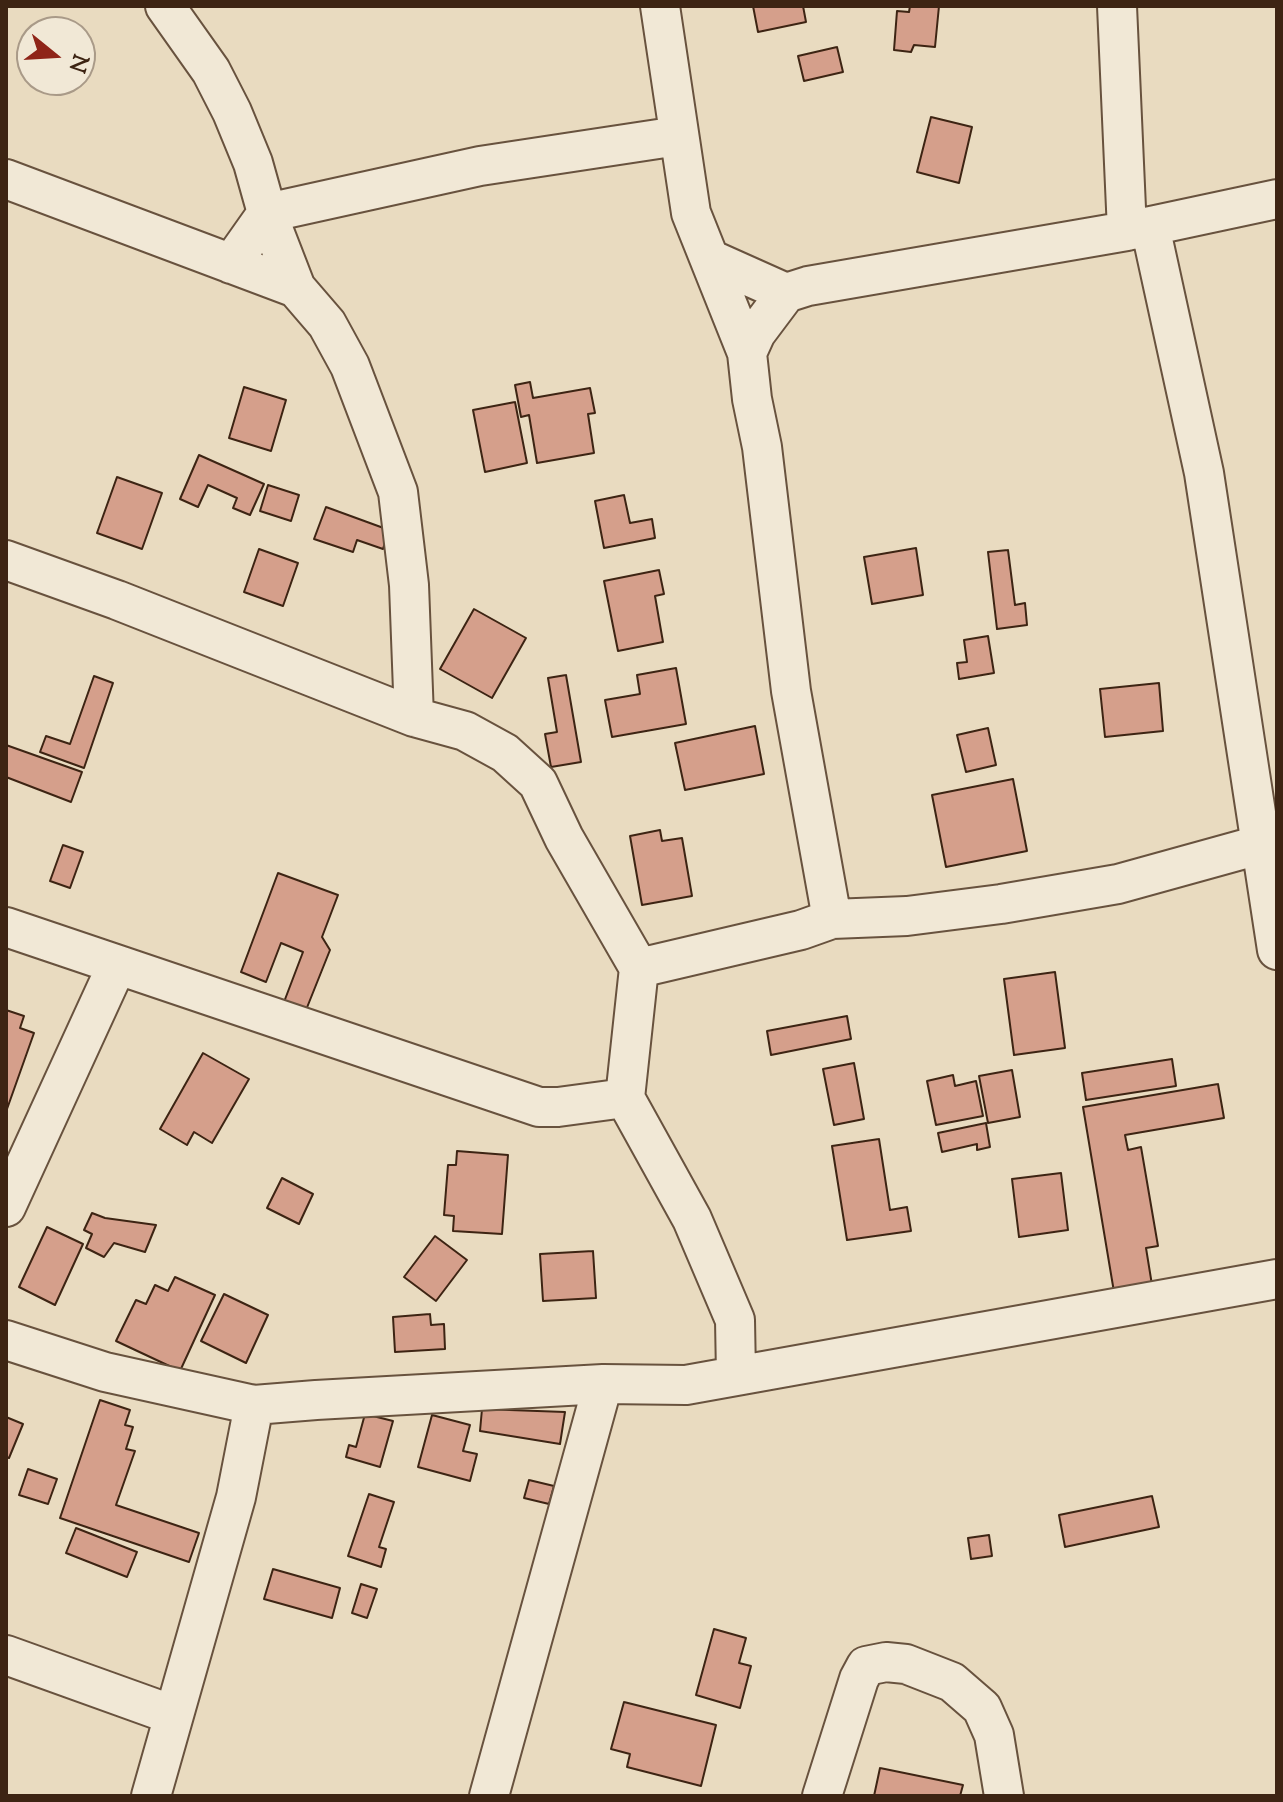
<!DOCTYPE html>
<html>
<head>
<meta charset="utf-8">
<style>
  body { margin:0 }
  #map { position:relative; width:1283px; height:1802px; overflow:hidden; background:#e9dbc0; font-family:"Sorts Mill Goudy",serif }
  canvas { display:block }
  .frame { position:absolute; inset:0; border:8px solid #3d2413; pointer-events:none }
  .north { position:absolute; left:16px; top:16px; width:80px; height:80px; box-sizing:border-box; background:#f1e8d6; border:2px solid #a99a88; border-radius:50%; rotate:108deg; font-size:22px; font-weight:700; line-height:32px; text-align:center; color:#3d2413 }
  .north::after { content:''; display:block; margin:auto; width:28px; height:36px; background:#8f2418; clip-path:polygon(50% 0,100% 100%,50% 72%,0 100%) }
</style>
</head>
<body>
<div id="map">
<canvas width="1283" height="1802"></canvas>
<div class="frame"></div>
<div class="north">N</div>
</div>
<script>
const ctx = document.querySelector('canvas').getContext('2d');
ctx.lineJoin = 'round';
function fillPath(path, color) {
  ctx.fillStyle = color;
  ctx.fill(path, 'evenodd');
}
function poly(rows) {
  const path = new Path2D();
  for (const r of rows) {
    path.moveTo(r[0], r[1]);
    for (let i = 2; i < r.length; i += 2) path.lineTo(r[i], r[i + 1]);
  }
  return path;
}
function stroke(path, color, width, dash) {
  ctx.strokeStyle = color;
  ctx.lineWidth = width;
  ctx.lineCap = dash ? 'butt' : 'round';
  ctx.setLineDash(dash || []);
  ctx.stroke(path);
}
const building = poly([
  [753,6,803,6,806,22,758,32,753,6],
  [910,6,939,6,935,47,914,45,911,52,894,50,897,11,909,12,910,6],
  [837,47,843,72,804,81,798,56,837,47],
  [931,117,972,127,959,183,917,172,931,117],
  [530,382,533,398,590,388,595,413,588,414,594,453,537,463,529,415,521,417,515,385,530,382],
  [244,387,286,400,271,451,229,438,244,387],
  [515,402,527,463,485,472,473,410,515,402],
  [199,455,264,484,250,515,233,508,237,498,208,485,198,507,180,499,199,455],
  [117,477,162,493,142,549,97,533,117,477],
  [268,485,299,495,291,521,260,511,268,485],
  [624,495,630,523,652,519,655,538,604,548,595,501,624,495],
  [326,507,389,530,383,549,357,540,353,552,314,539,326,507],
  [916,548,923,595,872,604,864,557,916,548],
  [259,549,298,563,283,606,244,592,259,549],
  [1008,550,1015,605,1025,603,1027,625,997,629,988,552,1008,550],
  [659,570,664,594,655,596,663,642,618,651,604,581,659,570],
  [474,609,526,638,492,698,440,669,474,609],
  [988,636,994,673,959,679,957,663,967,662,964,640,988,636],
  [676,668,686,724,612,737,605,700,640,694,637,675,676,668],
  [566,675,581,762,551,767,545,734,557,732,548,678,566,675],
  [94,676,113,683,84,768,40,752,46,736,70,744,94,676],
  [1159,683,1163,731,1105,737,1100,689,1159,683],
  [755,726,764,774,685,790,675,743,755,726],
  [988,728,996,765,966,772,957,735,988,728],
  [6,745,82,772,71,802,6,777,6,745],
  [1013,779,1027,851,946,867,932,795,1013,779],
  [660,830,662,841,682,838,692,896,642,905,630,836,660,830],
  [63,845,83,852,70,888,50,881,63,845],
  [278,873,338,895,322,937,330,950,306,1010,284,1002,303,952,281,943,266,982,241,972,278,873],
  [1055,972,1065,1048,1014,1055,1004,979,1055,972],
  [6,1010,24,1016,20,1028,34,1033,7,1109,6,1010],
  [847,1016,851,1039,771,1055,767,1031,847,1016],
  [203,1053,249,1079,212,1143,194,1132,187,1145,160,1129,203,1053],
  [1172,1059,1176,1086,1086,1100,1082,1073,1172,1059],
  [854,1063,864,1119,834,1125,823,1069,854,1063],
  [1012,1070,1020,1117,988,1123,979,1076,1012,1070],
  [953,1075,955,1086,976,1081,983,1116,936,1125,927,1081,953,1075],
  [1218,1084,1224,1118,1125,1135,1128,1150,1141,1147,1158,1246,1146,1248,1152,1285,1114,1292,1083,1107,1218,1084],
  [986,1123,990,1147,977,1150,977,1144,942,1152,938,1133,986,1123],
  [879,1139,890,1210,907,1207,911,1231,847,1240,832,1146,879,1139],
  [457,1151,508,1155,502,1234,453,1231,454,1216,444,1215,448,1165,456,1165,457,1151],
  [1061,1173,1068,1230,1019,1237,1012,1179,1061,1173],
  [282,1178,313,1194,299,1224,267,1208,282,1178],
  [92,1213,105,1218,156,1225,145,1252,114,1243,104,1257,86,1248,92,1234,84,1230,92,1213],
  [47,1227,83,1244,55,1305,19,1287,47,1227],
  [435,1236,467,1260,436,1301,404,1277,435,1236],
  [593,1251,596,1298,543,1301,540,1254,593,1251],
  [175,1277,215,1295,180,1371,116,1341,136,1300,146,1304,155,1285,168,1291,175,1277],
  [224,1294,268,1315,246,1363,201,1341,224,1294],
  [430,1314,431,1325,444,1324,445,1349,395,1352,393,1317,430,1314],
  [100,1400,130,1410,125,1425,133,1427,126,1449,135,1451,116,1505,199,1533,189,1562,60,1518,100,1400],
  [482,1409,565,1412,560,1444,480,1431,482,1409],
  [365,1414,393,1421,380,1467,346,1457,349,1445,356,1447,365,1414],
  [432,1415,470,1425,463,1451,477,1454,470,1481,418,1467,432,1415],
  [6,1417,23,1424,9,1458,6,1457,6,1417],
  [28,1469,57,1479,48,1504,19,1495,28,1469],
  [529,1480,554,1486,549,1504,524,1498,529,1480],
  [369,1494,394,1502,379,1547,386,1549,381,1567,348,1556,369,1494],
  [1152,1496,1159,1527,1065,1547,1059,1515,1152,1496],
  [76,1528,137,1552,127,1577,66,1553,76,1528],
  [989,1535,992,1556,971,1559,968,1538,989,1535],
  [273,1569,340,1588,332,1618,264,1599,273,1569],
  [361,1584,377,1589,367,1618,352,1613,361,1584],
  [714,1629,746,1638,739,1663,751,1666,740,1708,696,1695,714,1629],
  [624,1702,716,1725,701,1786,627,1767,630,1754,611,1749,624,1702],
  [880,1768,963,1785,960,1796,874,1796,880,1768]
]);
fillPath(building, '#d59f8b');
stroke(building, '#3d2413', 2);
const minor = poly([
  [165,6,211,71,232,112,253,163,267,213,296,288,327,324,350,366,398,492,409,585,414,717],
  [660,6,691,213,747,353],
  [1117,6,1127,231],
  [6,179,296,288],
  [1150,226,1204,473,1277,950],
  [710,259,786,293],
  [231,264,267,213,480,166,678,136],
  [6,560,117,600,414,717,465,731,505,753,538,783,564,838,639,968,625,1098,692,1219,735,1320,736,1375],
  [832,919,791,691,762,447,752,399,747,353,756,333,786,293,808,286,1127,231,1277,199],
  [6,927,539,1107,558,1107,625,1098],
  [639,968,801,930,832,919,907,916,1001,904,1118,884,1277,840],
  [6,1207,117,965],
  [6,1340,105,1372,254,1405,316,1400,603,1384,686,1385,1277,1279],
  [6,1655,173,1715],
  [151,1796,236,1497,254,1405],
  [489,1796,603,1384],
  [822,1796,859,1679,866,1666,886,1662,906,1664,952,1682,982,1708,994,1735,1004,1796]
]);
stroke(minor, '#68523e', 42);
stroke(minor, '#f1e8d6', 38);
</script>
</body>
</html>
